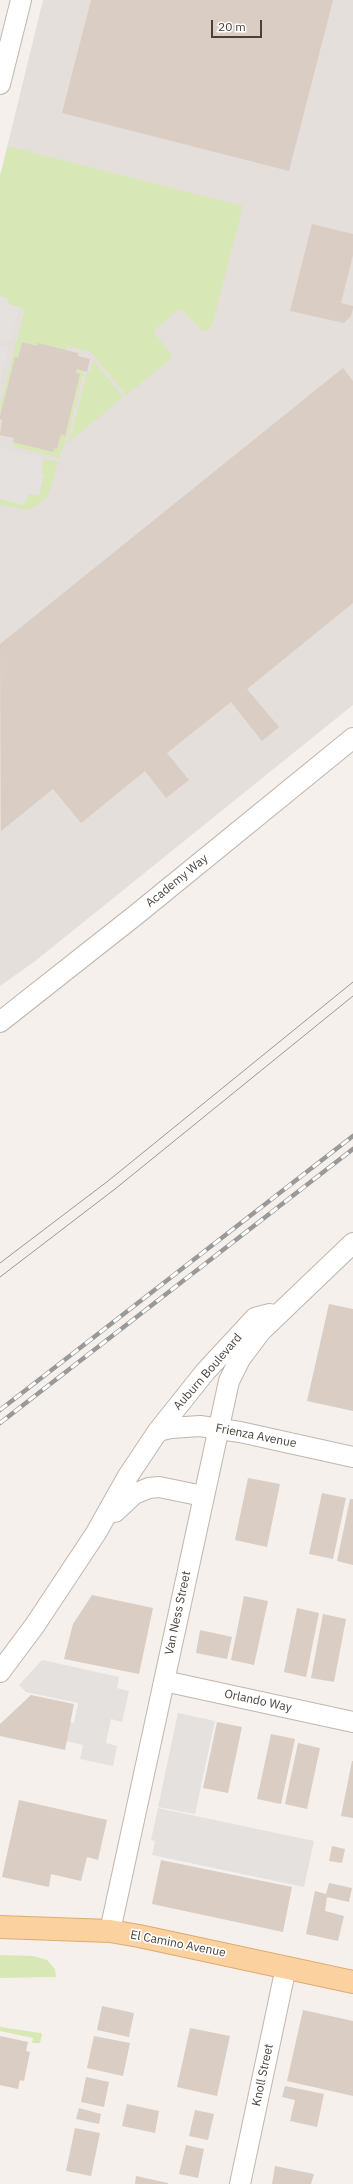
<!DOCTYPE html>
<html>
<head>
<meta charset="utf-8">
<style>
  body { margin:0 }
  #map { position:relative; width:353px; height:2184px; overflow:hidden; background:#f5f0eb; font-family:"IBM Plex Sans",sans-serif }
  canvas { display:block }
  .scale { position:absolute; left:211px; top:20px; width:51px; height:18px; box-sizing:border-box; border:2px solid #494039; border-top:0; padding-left:5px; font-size:12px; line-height:14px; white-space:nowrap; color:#494039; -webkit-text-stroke:3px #fff; paint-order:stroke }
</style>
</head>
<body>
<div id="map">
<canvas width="353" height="2184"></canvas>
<div class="scale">20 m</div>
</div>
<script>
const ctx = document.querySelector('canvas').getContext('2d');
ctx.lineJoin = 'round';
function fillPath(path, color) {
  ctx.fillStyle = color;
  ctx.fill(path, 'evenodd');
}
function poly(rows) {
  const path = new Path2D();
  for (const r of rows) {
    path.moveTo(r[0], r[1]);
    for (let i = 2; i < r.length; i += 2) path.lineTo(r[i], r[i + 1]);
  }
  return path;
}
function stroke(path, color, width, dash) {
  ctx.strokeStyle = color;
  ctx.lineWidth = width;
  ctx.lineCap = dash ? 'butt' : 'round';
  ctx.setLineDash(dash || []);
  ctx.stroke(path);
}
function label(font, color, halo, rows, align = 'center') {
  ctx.font = font + ' "IBM Plex Sans",sans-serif';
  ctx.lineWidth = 3.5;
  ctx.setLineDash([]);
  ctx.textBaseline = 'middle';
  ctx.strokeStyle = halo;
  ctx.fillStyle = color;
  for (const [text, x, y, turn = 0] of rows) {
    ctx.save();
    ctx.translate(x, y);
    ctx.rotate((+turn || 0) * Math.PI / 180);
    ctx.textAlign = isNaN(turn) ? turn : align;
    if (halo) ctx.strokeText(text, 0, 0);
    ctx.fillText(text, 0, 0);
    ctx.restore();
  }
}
fillPath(poly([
  [43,0,353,0,353,705,34,962,0,986,0,176]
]), '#e5dfdc');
fillPath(poly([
  [8,146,243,206,212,326,207,331,202,331,182,310,177,311,153,331,172,356,171,359,126,395,91,352,67,346,66,350,38,343,37,346,22,342,18,358,15,358,0,416,0,406,25,309,8,304,7,298,0,296,0,176],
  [93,360,123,397,68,443,72,432,87,372,90,372],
  [77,369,84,371,69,431,59,458,13,446,14,442,53,452,54,448,57,449,61,434,65,435,80,374,76,373],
  [44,459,58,462,50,491,47,497,38,505,27,510,0,505,0,499,24,505,28,494,39,496,44,475,41,471],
  [0,1955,33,1956,47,1960,55,1969,56,1977,0,1978],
  [0,2027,41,2033,42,2035,40,2043,32,2043,33,2038,0,2031]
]), '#d8e7b6');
fillPath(poly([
  [0,296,7,298,8,304,19,307,11,341,0,339],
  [0,345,9,347,0,382],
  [0,448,44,459,41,473,44,475,39,496,28,494,24,505,0,499],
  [42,1660,119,1677,117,1688,129,1691,122,1722,111,1719,106,1743,117,1746,113,1766,80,1759,83,1745,66,1741,70,1722,74,1723,78,1703,26,1692,19,1685],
  [178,1713,215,1721,195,1814,158,1807],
  [158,1808,314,1841,304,1887,152,1855,155,1841,151,1840]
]), '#e4e1df');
fillPath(poly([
  [91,0,333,0,289,171,62,113],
  [312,224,353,234,353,255,341,303,353,306,353,308,351,316,344,323,290,311],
  [22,342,37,346,38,343,78,353,78,356,90,359,87,372,77,369,76,373,80,374,65,436,61,434,57,449,54,448,53,452,13,442,14,438,0,435,2,420,0,419,0,416,15,357,18,358],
  [343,368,353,381,353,603,247,689,279,727,262,741,231,702,167,753,189,780,166,798,145,771,81,823,53,789,1,831,0,644],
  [329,1304,353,1309,353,1411,307,1401],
  [248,1478,280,1484,267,1547,235,1540],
  [322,1493,346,1498,333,1559,309,1554],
  [350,1499,353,1499,353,1565,337,1561],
  [92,1595,153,1608,139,1674,64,1659,73,1624],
  [244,1596,268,1601,254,1665,231,1660],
  [297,1608,319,1613,306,1677,284,1672],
  [323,1614,346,1619,334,1682,311,1678],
  [200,1630,232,1637,227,1659,196,1653],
  [31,1695,74,1704,65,1750,0,1736,0,1724],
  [217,1722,242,1727,228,1793,203,1788],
  [271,1734,295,1739,281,1804,257,1799],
  [298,1743,320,1748,307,1809,285,1804],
  [352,1761,353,1761,353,1818,341,1816],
  [19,1800,107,1820,98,1860,87,1857,81,1881,51,1874,49,1887,2,1877],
  [332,1846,345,1849,342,1863,329,1861],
  [161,1860,292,1887,283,1932,152,1904],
  [329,1883,352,1888,349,1902,327,1897,325,1911,344,1916,338,1941,306,1934,315,1891,326,1894],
  [102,2006,134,2013,129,2037,97,2030],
  [303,2010,353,2021,353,2096,287,2081],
  [190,2028,230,2036,217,2096,177,2087],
  [0,2036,28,2042,26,2051,30,2052,24,2081,20,2080,18,2089,0,2085],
  [94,2036,130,2043,123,2076,87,2068],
  [86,2077,109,2082,104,2107,81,2102],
  [285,2086,324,2094,317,2127,290,2121,295,2100,282,2097],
  [127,2104,159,2111,155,2133,122,2126],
  [79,2108,101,2114,99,2124,76,2119],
  [195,2110,214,2114,208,2140,189,2136],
  [75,2128,100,2133,91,2176,66,2171],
  [186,2145,204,2149,198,2178,179,2174],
  [275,2166,314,2174,311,2184,272,2184],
  [136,2176,168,2183,168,2184,135,2184]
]), '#d9cdc4');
const minor = poly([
  [0,84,21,0],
  [0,1022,137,914,353,738],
  [158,1431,171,1428,200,1426,240,1432,353,1457],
  [115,1512,134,1494,149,1488,159,1487,203,1496],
  [0,1672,35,1625,96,1533,128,1476,158,1431,205,1372,255,1318,270,1314],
  [164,1681,353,1722],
  [110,1931,229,1381,240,1359,261,1331,353,1243],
  [240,2184,286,1967]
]);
const major = poly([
  [0,1927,110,1931,139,1936,353,1982]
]);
stroke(minor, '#c0b6ae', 22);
stroke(major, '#dfab6e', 24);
stroke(minor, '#fff', 20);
stroke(major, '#fad19f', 22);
stroke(poly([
  [0,1263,108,1181,353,982],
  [0,1277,115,1189,353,996]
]), '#999', 1);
const rail = poly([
  [0,1410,353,1136],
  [0,1423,353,1149]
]);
stroke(rail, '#999', 4.5);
stroke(rail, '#fff', 3, [9]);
label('12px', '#494039', '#fff', [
  ["Academy Way",177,881,-39],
  ["Auburn Boulevard",208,1372,-49],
  ["Frienza Avenue",256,1436,11],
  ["Van Ness Street",178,1613,-78],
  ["Orlando Way",258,1701,12],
  ["El Camino Avenue",178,1944,11],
  ["Knoll Street",263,2075,-78]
]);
</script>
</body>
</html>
